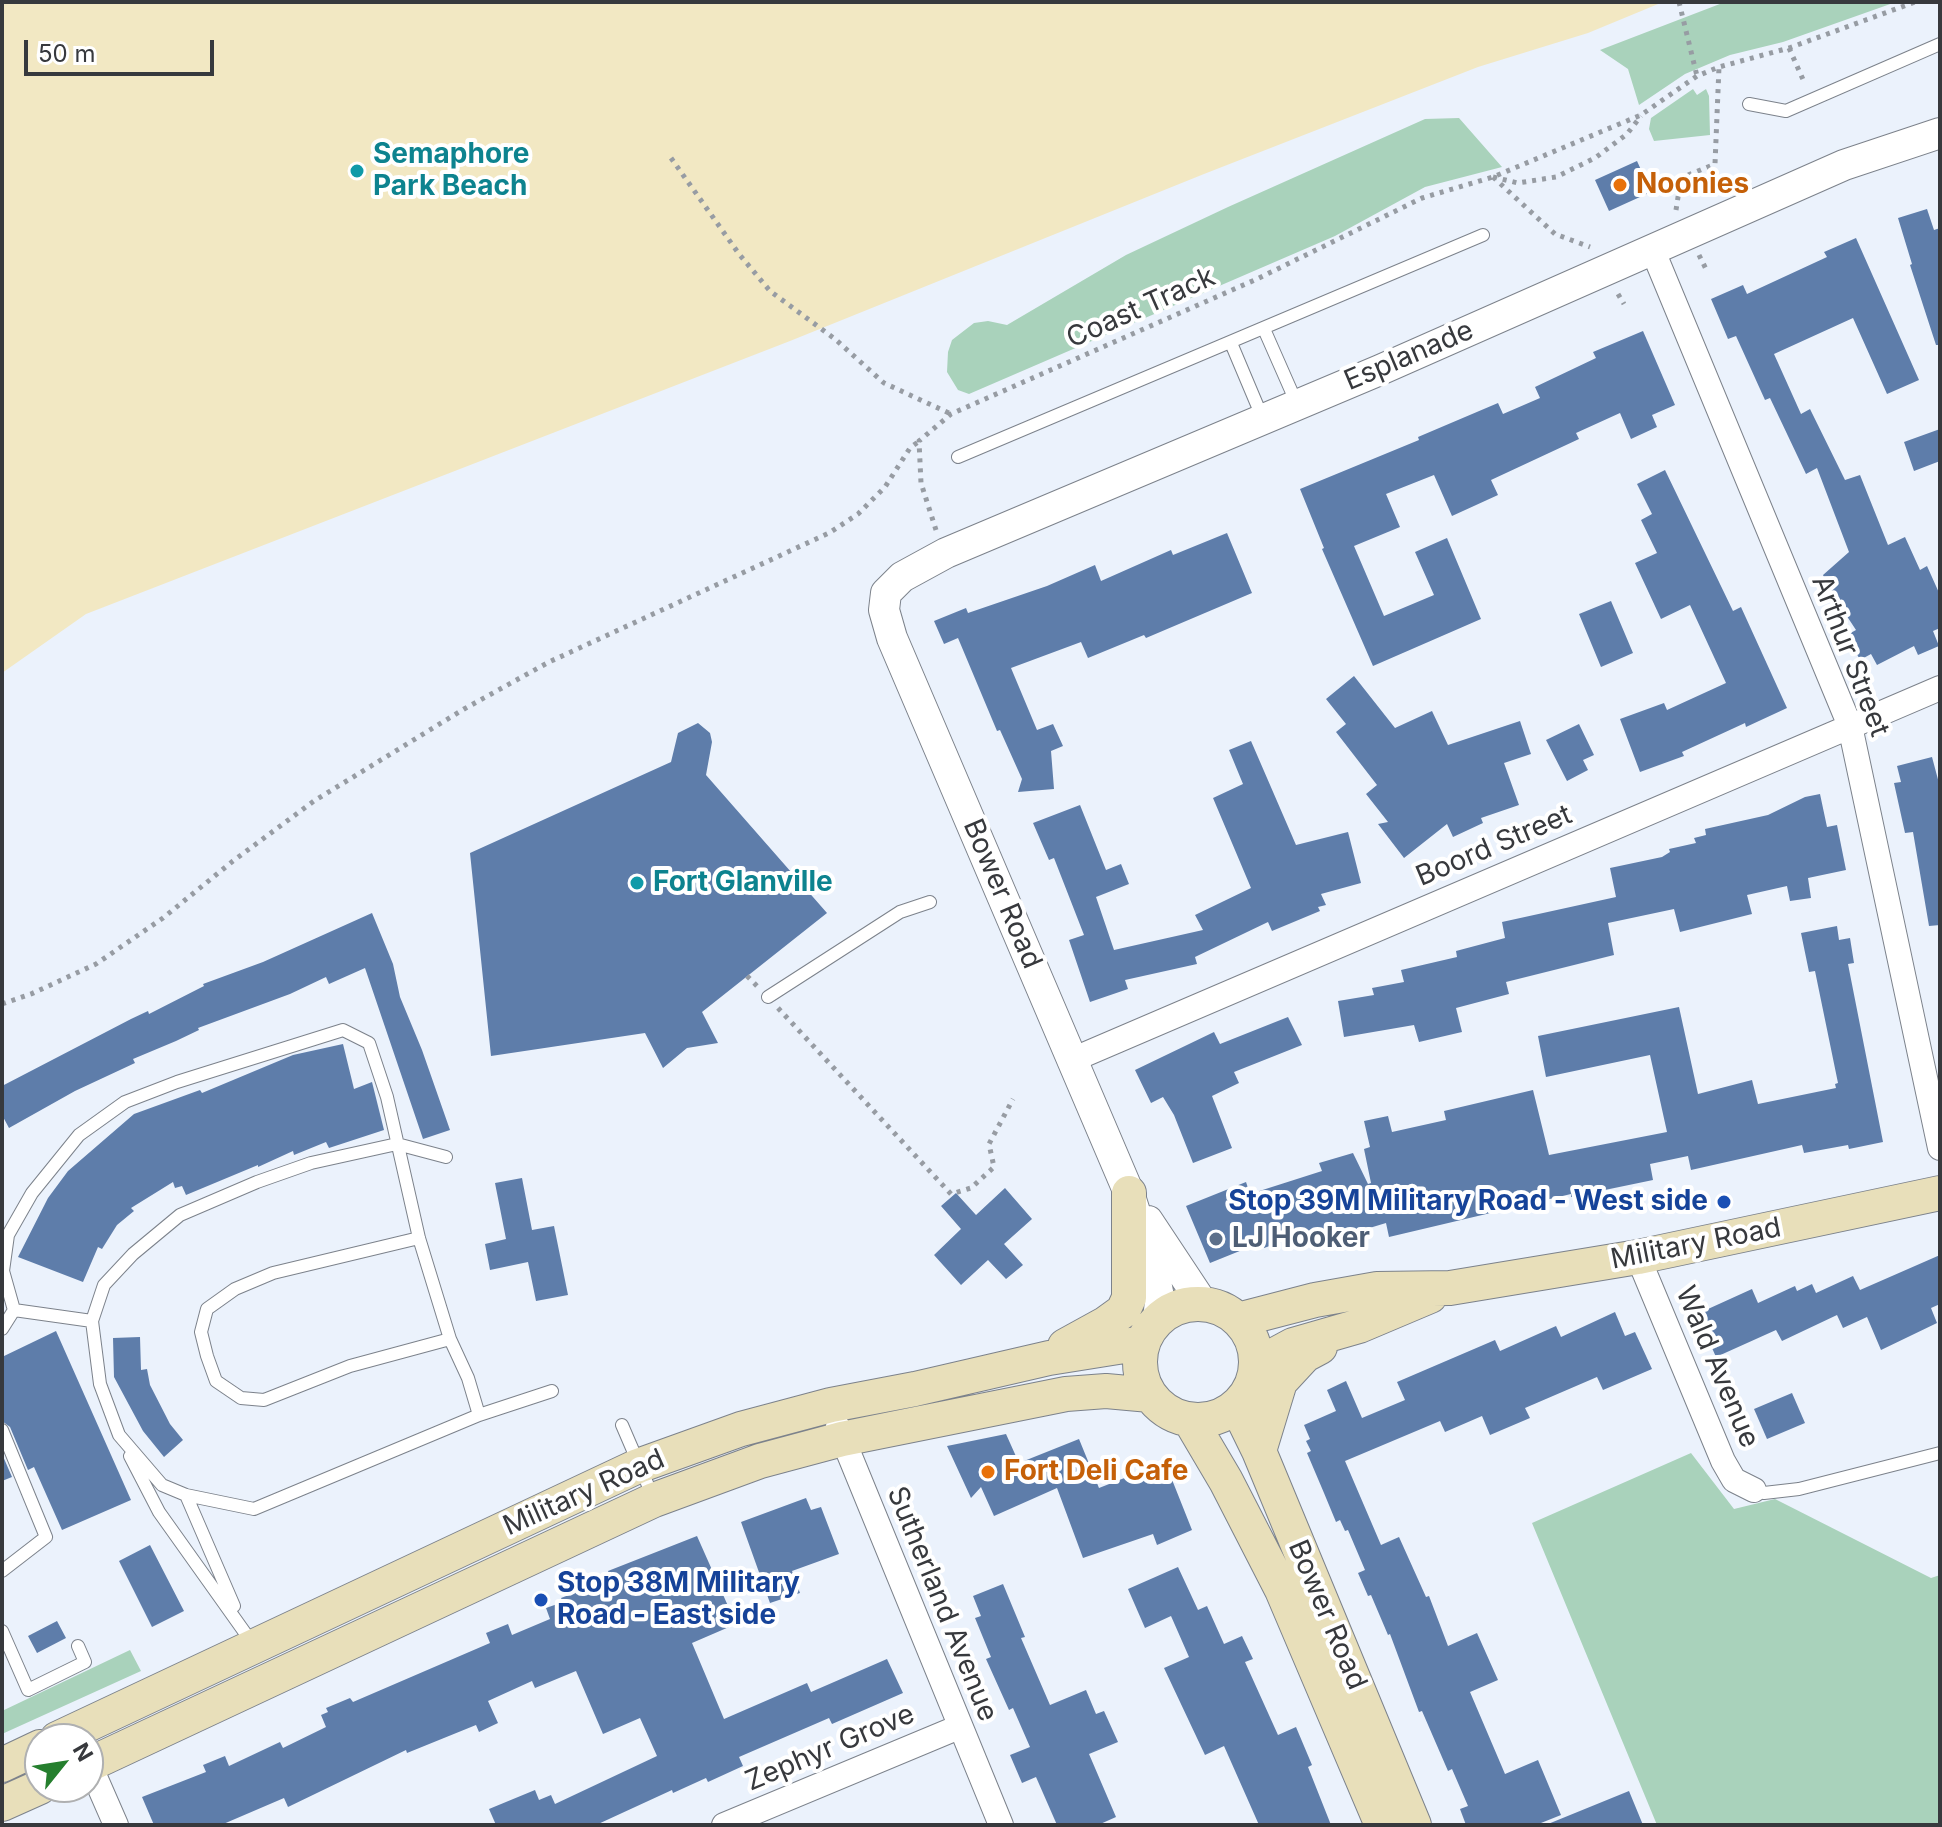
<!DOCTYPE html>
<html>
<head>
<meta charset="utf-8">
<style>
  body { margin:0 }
  #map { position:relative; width:1942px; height:1827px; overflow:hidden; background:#ebf2fc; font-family:Inter,sans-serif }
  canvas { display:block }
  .frame { position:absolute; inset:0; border:4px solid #37393d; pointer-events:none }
  .north { position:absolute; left:24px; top:1723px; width:80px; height:80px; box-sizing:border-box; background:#fff; border:2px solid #afb0b1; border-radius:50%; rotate:60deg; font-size:22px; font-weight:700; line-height:32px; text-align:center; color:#37393d }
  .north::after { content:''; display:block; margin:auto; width:28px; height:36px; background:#257f2e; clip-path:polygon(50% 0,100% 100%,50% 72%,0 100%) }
  .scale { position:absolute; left:24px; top:40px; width:190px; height:36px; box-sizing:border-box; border:4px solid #37393d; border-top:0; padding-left:10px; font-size:24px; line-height:28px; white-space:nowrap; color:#37393d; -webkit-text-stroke:6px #fff; paint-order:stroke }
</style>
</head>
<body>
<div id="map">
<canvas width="1942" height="1827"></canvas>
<div class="frame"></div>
<div class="north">N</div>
<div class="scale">50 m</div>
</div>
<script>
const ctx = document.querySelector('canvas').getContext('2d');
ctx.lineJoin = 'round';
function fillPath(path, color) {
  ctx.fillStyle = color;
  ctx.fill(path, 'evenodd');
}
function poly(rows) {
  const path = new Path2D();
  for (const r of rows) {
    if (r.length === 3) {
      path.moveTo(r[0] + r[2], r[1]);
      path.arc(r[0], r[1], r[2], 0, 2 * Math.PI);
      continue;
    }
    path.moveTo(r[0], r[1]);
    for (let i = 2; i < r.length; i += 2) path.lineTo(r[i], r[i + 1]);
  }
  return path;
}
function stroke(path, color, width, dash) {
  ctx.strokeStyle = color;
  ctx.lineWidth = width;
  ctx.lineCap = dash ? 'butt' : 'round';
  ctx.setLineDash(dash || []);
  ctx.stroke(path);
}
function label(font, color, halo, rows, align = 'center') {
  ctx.font = font + ' Inter,sans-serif';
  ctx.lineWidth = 8;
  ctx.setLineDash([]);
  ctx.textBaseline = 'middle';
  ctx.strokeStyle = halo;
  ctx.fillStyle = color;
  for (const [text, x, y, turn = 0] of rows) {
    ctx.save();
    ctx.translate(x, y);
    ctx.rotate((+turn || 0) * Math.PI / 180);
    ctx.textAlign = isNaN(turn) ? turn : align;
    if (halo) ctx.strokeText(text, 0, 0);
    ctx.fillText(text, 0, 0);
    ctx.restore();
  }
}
fillPath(poly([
  [1725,2,1896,2,1783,42,1730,55,1685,74,1639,105,1628,69,1600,50],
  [1693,89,1697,95,1706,89,1709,96,1710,135,1654,141,1649,129,1651,118],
  [1459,118,1502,167,1425,187,1335,236,969,394,958,390,947,372,948,352,952,340,974,323,988,321,1007,325,1126,255,1228,207,1425,119],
  [1691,1453,1734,1509,1775,1499,1931,1578,1940,1575,1940,1825,1657,1825,1532,1523],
  [130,1650,141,1671,2,1734,2,1711]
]), '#a9d2bb');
fillPath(poly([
  [2,2,1663,2,1588,33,1478,67,1204,174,790,341,86,614,2,673]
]), '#f2e8c3');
fillPath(poly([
  [1637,161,1651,192,1609,211,1595,180],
  [1927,209,1934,230,1940,228,1940,345,1936,345,1910,265,1912,264,1898,218],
  [1856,238,1919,380,1887,394,1853,318,1774,354,1801,414,1810,409,1845,480,1860,475,1888,545,1905,537,1920,570,1927,566,1940,595,1940,628,1933,631,1939,646,1918,655,1914,646,1877,665,1871,654,1860,660,1847,635,1856,630,1829,589,1823,575,1849,552,1817,468,1806,474,1770,398,1765,400,1736,336,1728,339,1711,299,1743,285,1747,294,1827,257,1824,252],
  [1643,331,1675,405,1652,415,1657,427,1631,439,1620,413,1576,433,1579,439,1491,480,1498,495,1452,516,1434,475,1386,494,1400,527,1354,546,1384,616,1434,595,1415,552,1447,538,1481,619,1373,666,1322,549,1324,548,1300,489,1419,440,1418,437,1498,403,1503,414,1540,398,1535,387,1596,358,1593,352],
  [1940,429,1940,461,1914,471,1904,442],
  [1665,470,1733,611,1741,607,1787,708,1746,727,1745,723,1682,752,1684,756,1640,772,1620,719,1664,703,1667,710,1726,683,1690,605,1661,619,1635,563,1657,553,1641,520,1652,514,1637,484],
  [1227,533,1252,593,1146,638,1144,635,1088,658,1081,642,1011,668,1037,730,1053,724,1063,746,1051,751,1054,789,1018,792,1022,779,1000,730,997,731,958,638,944,644,934,621,966,608,968,613,1047,586,1095,565,1101,581,1171,550,1173,555],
  [1611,601,1633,653,1601,667,1579,614],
  [1354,676,1395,728,1432,711,1448,745,1520,721,1531,754,1504,763,1519,805,1481,818,1483,823,1453,837,1447,824,1404,858,1378,824,1388,822,1366,794,1377,785,1336,732,1346,724,1326,699],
  [698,723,710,733,712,742,706,775,827,913,702,1012,718,1043,687,1048,663,1068,645,1033,491,1056,470,853,671,762,678,733],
  [1579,724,1594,755,1583,760,1588,770,1567,781,1546,740],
  [1251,741,1296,845,1348,832,1361,883,1321,894,1326,905,1318,907,1320,911,1272,931,1268,922,1195,957,1197,964,1125,980,1128,989,1090,1002,1069,940,1084,935,1054,858,1049,860,1033,823,1080,805,1106,870,1121,864,1129,884,1096,897,1114,950,1203,930,1195,915,1251,888,1213,798,1243,784,1229,750],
  [1932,757,1940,787,1940,925,1929,926,1913,832,1905,833,1894,783,1901,782,1897,766],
  [1820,794,1827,827,1837,825,1846,870,1808,878,1811,898,1790,901,1787,886,1747,895,1752,914,1680,932,1674,909,1608,923,1614,955,1506,982,1509,994,1456,1008,1462,1032,1419,1042,1414,1025,1344,1037,1338,1001,1374,995,1372,988,1404,982,1401,970,1457,957,1456,951,1505,938,1502,922,1616,897,1610,868,1662,857,1670,852,1669,849,1696,843,1694,838,1706,835,1705,829,1768,815,1805,797],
  [372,913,393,964,400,997,422,1050,450,1130,423,1139,365,968,329,984,326,977,290,994,198,1028,199,1030,176,1041,133,1059,135,1063,75,1091,9,1128,2,1115,2,1086,131,1019,148,1011,149,1014,204,986,203,984,263,962],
  [1837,926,1839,940,1850,938,1854,963,1848,964,1883,1142,1849,1149,1848,1145,1804,1153,1802,1145,1691,1170,1688,1156,1650,1164,1653,1180,1571,1197,1571,1194,1389,1237,1386,1223,1343,1236,1340,1228,1323,1234,1321,1228,1264,1248,1262,1242,1210,1263,1186,1206,1246,1182,1250,1194,1322,1171,1319,1163,1353,1153,1368,1184,1371,1183,1364,1149,1370,1147,1364,1121,1388,1116,1392,1132,1446,1120,1444,1111,1533,1090,1549,1155,1667,1132,1650,1055,1546,1077,1538,1036,1679,1007,1698,1094,1752,1080,1758,1104,1836,1088,1835,1084,1838,1083,1815,971,1809,972,1801,933],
  [1288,1017,1302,1045,1234,1072,1239,1083,1212,1096,1232,1148,1193,1163,1174,1115,1163,1097,1151,1103,1135,1070,1214,1032,1220,1044],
  [343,1044,354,1089,372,1082,384,1130,329,1148,326,1142,294,1155,293,1151,258,1167,258,1165,186,1195,182,1186,175,1188,173,1182,131,1208,134,1211,117,1225,102,1249,98,1247,83,1282,18,1257,48,1198,68,1171,134,1114,200,1090,202,1093,293,1055],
  [522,1178,532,1230,554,1226,568,1295,536,1301,528,1262,490,1270,485,1244,506,1239,495,1183],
  [1005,1188,1032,1219,1004,1244,1023,1265,1006,1279,988,1260,961,1285,934,1255,961,1229,941,1206,956,1193,976,1215],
  [1940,1255,1940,1304,1931,1308,1937,1323,1881,1350,1867,1317,1843,1328,1837,1315,1782,1341,1776,1330,1716,1357,1697,1314,1752,1289,1758,1303,1795,1286,1797,1291,1812,1284,1816,1293,1853,1276,1860,1290],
  [1615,1312,1625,1336,1635,1332,1652,1369,1603,1390,1597,1377,1525,1408,1530,1418,1490,1435,1482,1416,1445,1432,1440,1421,1345,1461,1381,1545,1399,1537,1426,1597,1429,1596,1448,1646,1477,1633,1498,1680,1470,1692,1505,1774,1538,1760,1561,1815,1536,1825,1466,1825,1460,1809,1468,1806,1452,1769,1448,1771,1422,1711,1419,1712,1390,1634,1388,1635,1371,1595,1368,1596,1358,1573,1365,1570,1348,1530,1345,1531,1340,1520,1336,1522,1324,1493,1307,1453,1311,1451,1306,1441,1310,1439,1304,1425,1336,1411,1327,1390,1346,1381,1362,1418,1405,1400,1397,1382,1495,1340,1500,1351,1556,1326,1561,1337],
  [56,1331,131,1500,62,1530,34,1467,28,1470,10,1427,2,1421,2,1357],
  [140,1337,141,1370,147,1369,150,1385,170,1424,183,1440,164,1457,143,1431,114,1377,113,1338],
  [1792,1393,1805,1423,1767,1439,1754,1409],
  [1006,1434,1019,1463,1079,1439,1099,1488,1165,1462,1192,1530,1157,1545,1153,1534,1083,1558,1057,1488,994,1516,981,1487,971,1498,947,1446],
  [2,1454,12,1477,2,1481],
  [806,1498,811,1510,821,1507,839,1554,792,1571,800,1593,770,1603,741,1522],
  [697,1536,736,1624,692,1643,724,1719,807,1683,811,1692,887,1659,903,1693,832,1724,829,1718,739,1757,743,1766,708,1782,706,1778,673,1793,672,1790,596,1825,496,1825,489,1809,535,1790,539,1800,551,1795,555,1804,657,1756,640,1718,603,1734,576,1671,535,1688,532,1681,488,1701,498,1723,479,1732,476,1725,407,1753,406,1750,288,1807,284,1798,221,1825,154,1825,142,1797,206,1772,203,1765,225,1756,229,1766,280,1742,283,1748,326,1727,321,1715,328,1712,326,1708,350,1698,353,1702,490,1643,486,1633,508,1624,512,1635,550,1619,546,1608,563,1602,561,1598,611,1579,608,1571],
  [150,1545,184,1611,152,1627,119,1561],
  [1178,1567,1198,1610,1207,1606,1224,1644,1242,1636,1253,1659,1245,1662,1278,1735,1296,1727,1312,1765,1308,1767,1331,1825,1259,1825,1224,1746,1205,1755,1164,1668,1189,1657,1171,1616,1145,1628,1128,1589],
  [1003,1584,1025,1637,1021,1638,1050,1705,1086,1690,1096,1714,1104,1711,1118,1742,1089,1754,1116,1817,1098,1825,1057,1825,1036,1777,1022,1783,1010,1755,1030,1747,1013,1708,1009,1710,986,1659,991,1657,975,1618,981,1616,973,1596],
  [57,1621,66,1638,37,1653,28,1636],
  [1629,1791,1643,1825,1548,1825,1548,1824]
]), '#5e7daa');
const service = poly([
  [1749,104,1786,111,1940,44],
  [1264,329,1297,404],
  [1231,343,1263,419],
  [958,457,1483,235],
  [768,997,900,912,930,902],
  [446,1157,397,1144,311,1163,257,1182,180,1215,133,1254,104,1285,92,1321,100,1384,119,1435,162,1485,186,1495,254,1509,479,1415,552,1391],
  [419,1238,273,1273,235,1289,207,1309,201,1332,207,1356,216,1381,241,1398,264,1400,350,1366,450,1339],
  [92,1321,14,1310,3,1271,8,1235,32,1193,79,1135,125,1102,177,1082,343,1030,369,1043,387,1097,419,1238,450,1339,468,1378,479,1415],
  [2,1329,14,1310],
  [622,1425,653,1497],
  [2,1430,46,1537,2,1571],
  [130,1456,159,1512,253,1644],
  [1754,1490,1764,1493,1799,1489,1940,1453],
  [186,1495,234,1606],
  [2,1631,28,1690,85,1662,78,1646]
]);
const minor = poly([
  [1653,251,1850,726,1940,1148],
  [1072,1060,1940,688],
  [1638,1257,1723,1461,1734,1480,1754,1490],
  [838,1427,1001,1825],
  [88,1761,116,1825],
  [724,1825,959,1727]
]);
const tertiary = poly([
  [1148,1221,1203,1304],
  [1158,1319,1160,1302,1154,1272,1129,1193,892,638,884,610,886,593,902,577,946,553,1380,370,1844,165,1940,133]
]);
const secondary = poly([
  [1198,1362,58],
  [1238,1320,1315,1300,1377,1289,1450,1288,1638,1257,1940,1193],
  [1065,1346,1105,1324,1123,1311,1129,1298,1129,1193],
  [1256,1365,1293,1345,1359,1326,1430,1296],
  [1237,1406,1259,1451,1414,1825],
  [1190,1420,1226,1481,1282,1590,1382,1825],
  [1259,1451,1280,1382,1305,1355,1320,1347],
  [57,1739,638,1466,741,1429,831,1405,915,1389,1049,1358,1143,1343],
  [2,1765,40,1747],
  [88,1765,654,1500,760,1461,842,1439,1066,1394,1106,1391,1150,1395],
  [2,1804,40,1787]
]);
stroke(service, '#7c828b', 14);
stroke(minor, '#7c828b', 26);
stroke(tertiary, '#7c828b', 32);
stroke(secondary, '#7c828b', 36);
stroke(poly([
  [1679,2,1697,76],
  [1789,48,1805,84],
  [671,158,739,254,770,291,835,339,884,383,951,414],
  [1493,177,1555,234,1590,247],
  [1493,177,1518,183,1556,177,1595,158,1627,134,1641,116],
  [1676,210,1681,178,1715,164,1719,67],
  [1699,255,1706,269],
  [1618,294,1624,304],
  [936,530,921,483,919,441,951,414,1257,279,1422,198,1493,177,1641,115,1697,76,1719,67,1789,48,1915,2],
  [747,976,757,986],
  [2,1004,31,994,96,964,163,918,233,861,314,801,464,709,549,662,829,533,858,514,885,487,910,448,918,442],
  [778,1008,951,1194,971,1188,994,1167,989,1144,1013,1099]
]), '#979ca3', 5, [4, 6]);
stroke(service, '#fff', 12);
stroke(minor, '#fff', 24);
stroke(tertiary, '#fff', 30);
stroke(secondary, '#e8dfba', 34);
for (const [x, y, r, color] of [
  [357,171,8,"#0f9aa8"],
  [1620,185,8,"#e8710a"],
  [637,883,8,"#0f9aa8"],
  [1724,1202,8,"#1a4fb4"],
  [1216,1239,8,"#5c6f8a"],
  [988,1472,8,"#e8710a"],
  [541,1600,8,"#1a4fb4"]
]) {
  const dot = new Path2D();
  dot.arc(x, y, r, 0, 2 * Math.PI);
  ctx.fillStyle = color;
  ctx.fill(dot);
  stroke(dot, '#fff', 3);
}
label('bold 28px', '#0d838f', '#fff', [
  ["Semaphore",373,155],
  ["Park Beach",373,187],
  ["Fort Glanville",653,883]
], 'left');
label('bold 28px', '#c56008', '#fff', [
  ["Noonies",1636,185],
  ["Fort Deli Cafe",1004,1472]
], 'left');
label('28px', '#37393d', '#fff', [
  ["Coast Track",1141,308,-24],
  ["Esplanade",1409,356,-23],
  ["Arthur Street",1850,656,69],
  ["Boord Street",1494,846,-23],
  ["Bower Road",1002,894,67],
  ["Military Road",1696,1244,-11],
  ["Wald Avenue",1717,1367,67],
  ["Military Road",584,1493,-24],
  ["Sutherland Avenue",942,1604,68],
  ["Bower Road",1327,1615,67],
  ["Zephyr Grove",830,1748,-23]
]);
label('bold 28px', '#164399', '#fff', [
  ["Stop 39M Military Road - West side",1708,1202],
  ["Stop 38M Military",557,1584,"left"],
  ["Road - East side",557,1616,"left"]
], 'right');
label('bold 28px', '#4e5e75', '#fff', [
  ["LJ Hooker",1232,1239]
], 'left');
</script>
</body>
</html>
